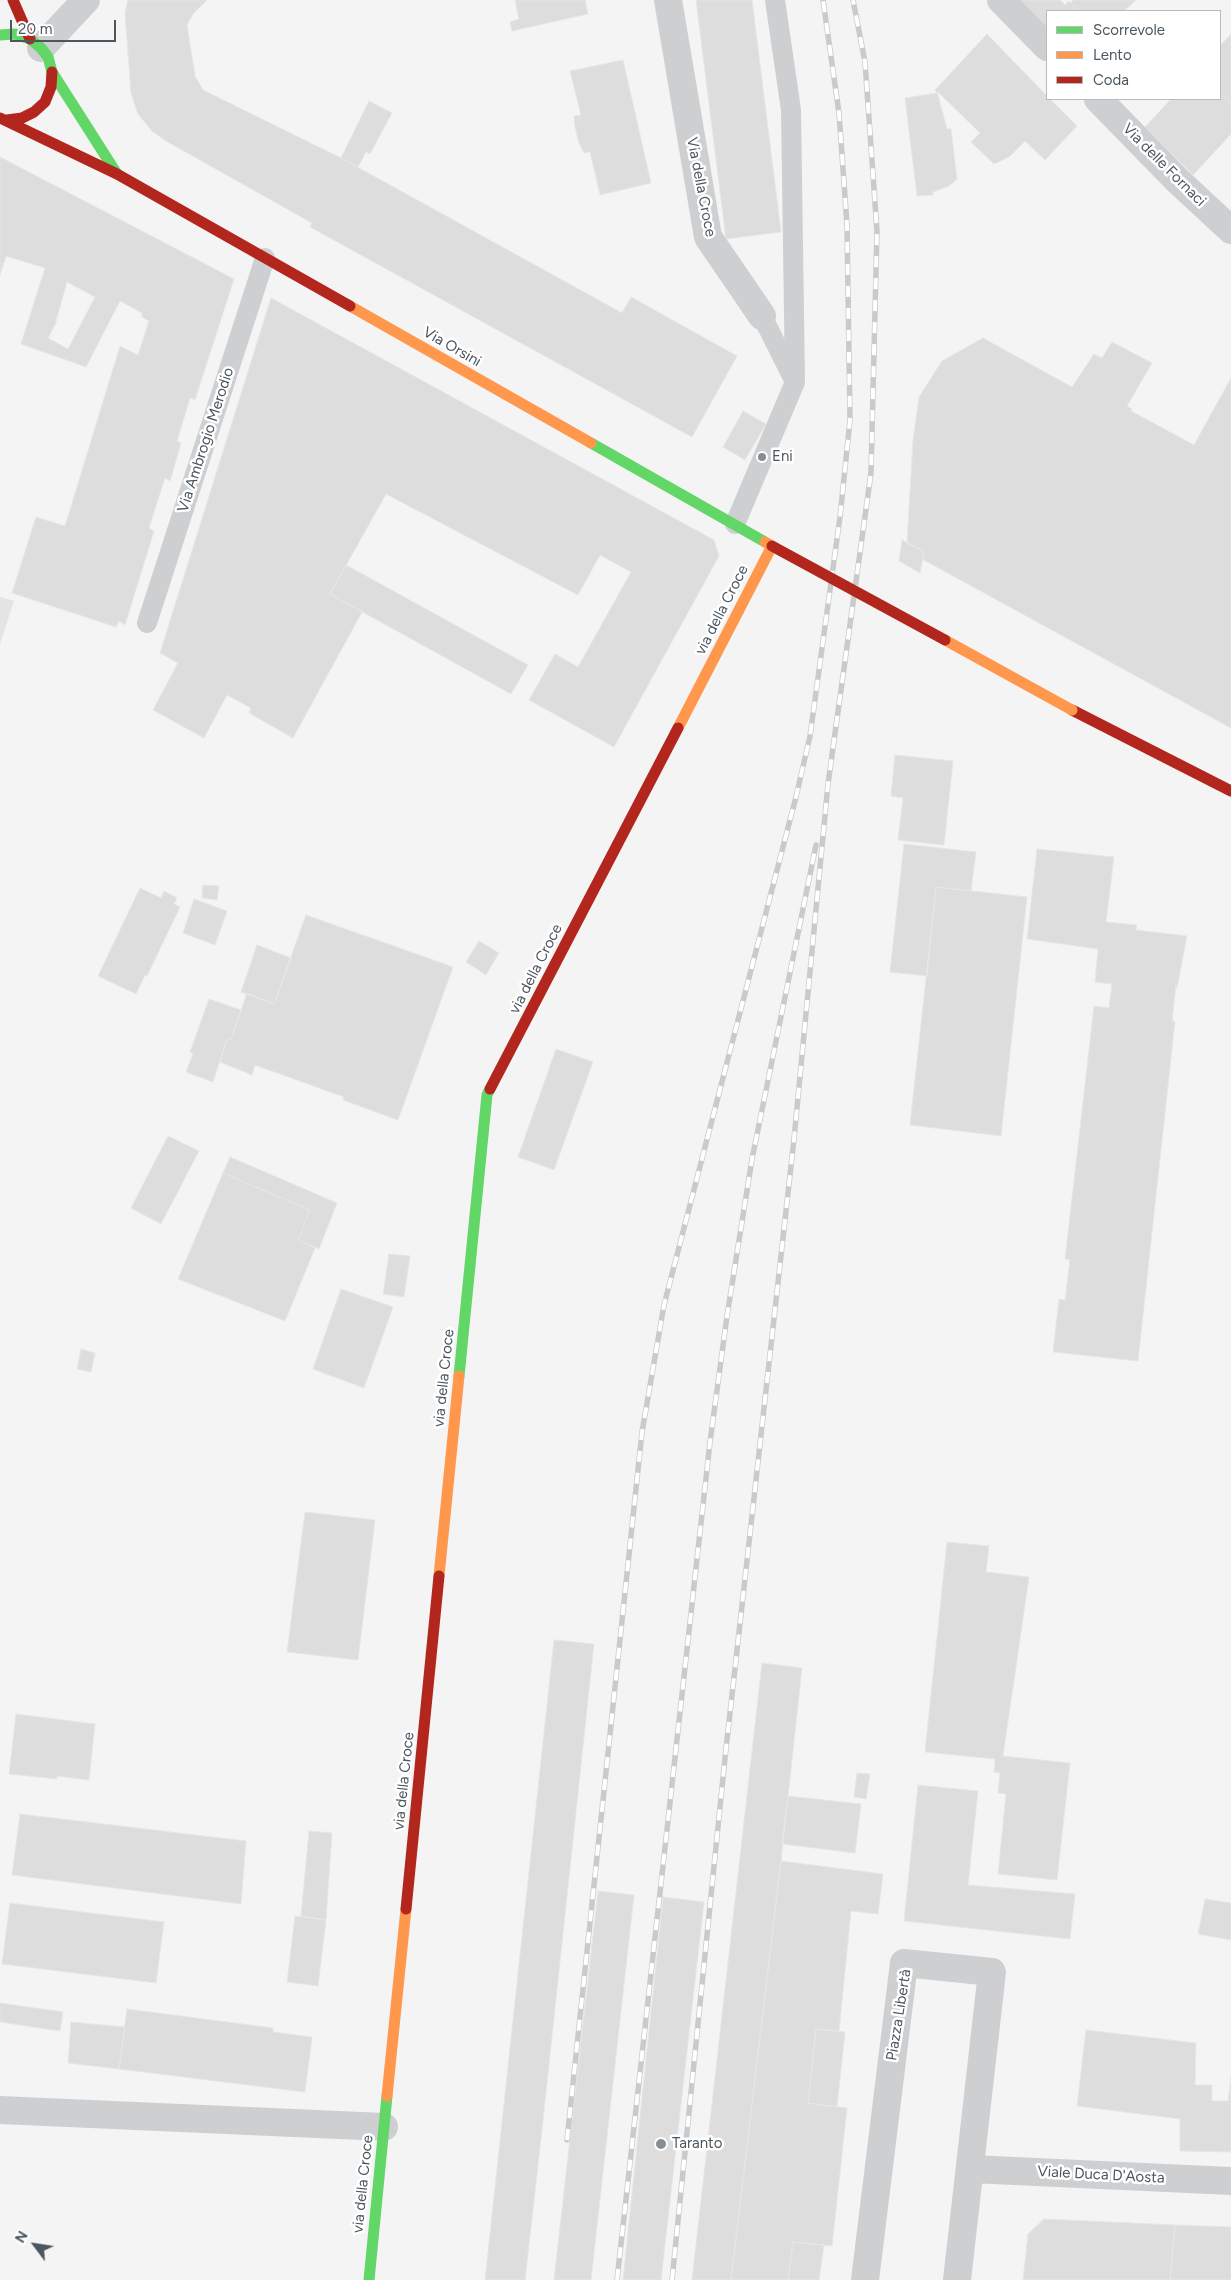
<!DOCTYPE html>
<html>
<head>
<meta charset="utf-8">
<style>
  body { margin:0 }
  #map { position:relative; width:1231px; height:2280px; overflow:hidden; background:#f4f4f4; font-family:Figtree,sans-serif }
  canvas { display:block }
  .legend { position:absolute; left:1046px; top:10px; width:175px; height:90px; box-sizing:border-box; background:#fff; border:1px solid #b7bbbf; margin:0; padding:6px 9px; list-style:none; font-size:15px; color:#4b565f }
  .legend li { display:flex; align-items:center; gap:10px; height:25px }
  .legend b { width:25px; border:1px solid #b7bbbf }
  .north { position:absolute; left:10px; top:2220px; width:50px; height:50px; -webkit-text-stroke:4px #fff; paint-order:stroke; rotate:301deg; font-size:14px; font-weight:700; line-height:20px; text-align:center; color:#4b565f }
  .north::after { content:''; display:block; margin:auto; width:18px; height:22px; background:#4b565f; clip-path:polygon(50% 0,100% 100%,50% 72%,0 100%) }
  .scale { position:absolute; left:10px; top:20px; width:106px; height:22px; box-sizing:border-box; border:2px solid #4b565f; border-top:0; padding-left:6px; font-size:15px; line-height:18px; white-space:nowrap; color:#4b565f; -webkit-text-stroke:4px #fff; paint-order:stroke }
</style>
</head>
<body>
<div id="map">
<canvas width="1231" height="2280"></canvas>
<ul class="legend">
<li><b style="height:6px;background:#63d668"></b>Scorrevole</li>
<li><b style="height:6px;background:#ff974d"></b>Lento</li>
<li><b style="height:6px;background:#b3261e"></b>Coda</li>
</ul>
<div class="north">N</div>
<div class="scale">20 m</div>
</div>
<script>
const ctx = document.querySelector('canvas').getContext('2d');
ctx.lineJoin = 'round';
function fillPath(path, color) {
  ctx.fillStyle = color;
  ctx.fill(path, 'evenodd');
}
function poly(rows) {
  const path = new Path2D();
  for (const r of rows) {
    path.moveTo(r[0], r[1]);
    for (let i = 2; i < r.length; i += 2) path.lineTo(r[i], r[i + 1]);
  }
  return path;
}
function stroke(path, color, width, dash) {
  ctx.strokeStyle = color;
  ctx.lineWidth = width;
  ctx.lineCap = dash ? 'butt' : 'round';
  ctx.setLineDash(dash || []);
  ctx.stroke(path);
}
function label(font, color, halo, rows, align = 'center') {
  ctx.font = font + ' Figtree,sans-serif';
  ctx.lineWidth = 5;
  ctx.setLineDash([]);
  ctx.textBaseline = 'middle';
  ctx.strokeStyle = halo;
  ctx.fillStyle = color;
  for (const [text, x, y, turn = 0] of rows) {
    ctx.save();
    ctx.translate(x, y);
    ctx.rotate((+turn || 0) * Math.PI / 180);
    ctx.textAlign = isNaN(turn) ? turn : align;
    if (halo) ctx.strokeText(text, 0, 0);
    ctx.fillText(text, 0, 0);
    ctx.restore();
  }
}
fillPath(poly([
  [0,597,14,601,0,644]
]), '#e4e4e2');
const building = poly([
  [128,0,207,0,193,14,187,25,195,76,203,90,341,158,622,313,631,297,737,356,692,437,310,227,312,223,166,141,152,131,138,114,131,93,125,13,128,0],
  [515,0,585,0,588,14,512,31,510,22,519,19,515,0],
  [696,0,752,0,781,232,726,239,696,0],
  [1016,0,1060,0,1065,5,1069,1,1079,11,1047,11,1047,30,1016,0],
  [1073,0,1136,0,1124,11,1079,11,1071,3,1073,0],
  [987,34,1047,96,1047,99,1050,99,1077,126,1045,160,1025,141,1009,157,994,164,971,142,980,133,937,91,947,129,951,129,957,179,949,186,933,192,933,195,917,196,905,98,937,93,935,90,987,34],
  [1231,34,1231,104,1220,93,1220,46,1231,34],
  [623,60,651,183,600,195,590,152,584,153,579,143,575,127,574,116,581,115,570,71,623,60],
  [1220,93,1231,104,1231,134,1193,175,1145,127,1171,99,1220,99,1220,93],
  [369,101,392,113,370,154,366,152,358,167,341,158,369,101],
  [0,157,234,279,195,400,190,398,177,441,181,443,170,481,165,478,149,528,154,531,125,625,119,621,116,627,12,593,36,517,65,526,120,346,138,355,149,321,142,317,142,313,120,301,86,367,21,344,45,268,6,256,0,275,0,157],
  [67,282,95,297,68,349,48,338,57,321,56,321,67,282],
  [271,298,714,540,719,556,614,747,529,700,555,654,578,667,631,572,600,555,578,595,386,494,330,594,362,612,293,738,249,713,251,708,227,695,204,738,153,710,178,663,160,653,271,298],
  [983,338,1072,387,1094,354,1102,358,1112,342,1152,363,1127,406,1132,409,1131,411,1194,445,1231,378,1231,728,922,559,924,551,907,543,913,440,919,397,942,361,983,338],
  [743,411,766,424,745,460,723,447,743,411],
  [902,540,924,551,920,573,899,561,902,540],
  [346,565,528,665,511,694,330,594,346,565],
  [895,755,953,761,944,845,898,840,903,798,891,796,895,755],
  [904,844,976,852,971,891,936,887,927,976,890,972,904,844],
  [1037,849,1114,857,1106,922,1137,925,1136,930,1187,936,1177,988,1176,985,1172,1021,1175,1021,1138,1361,1053,1352,1059,1299,1065,1300,1070,1260,1065,1259,1094,1006,1109,1008,1112,984,1095,982,1098,949,1027,939,1037,849],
  [203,885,219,886,217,900,202,898,203,885],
  [936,887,1027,897,1001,1136,910,1125,936,887],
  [140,888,161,898,164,891,177,898,174,904,180,907,147,976,145,975,136,994,98,976,140,888],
  [194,899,227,911,215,945,183,933,194,899],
  [306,915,453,967,398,1120,343,1100,344,1097,255,1065,252,1075,220,1062,227,1039,231,1040,247,993,274,1004,306,915],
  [479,941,499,953,486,975,466,962,479,941],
  [257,945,291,958,274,1004,241,992,257,945],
  [209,999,241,1010,231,1040,227,1039,213,1082,186,1072,193,1054,190,1052,209,999],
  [556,1049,593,1062,554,1170,518,1157,556,1049],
  [168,1136,199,1151,161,1224,131,1208,168,1136],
  [230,1157,337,1203,319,1249,298,1240,310,1210,223,1173,230,1157],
  [223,1173,310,1210,298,1240,315,1248,285,1321,178,1279,223,1173],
  [389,1254,410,1256,404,1297,383,1294,389,1254],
  [341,1289,393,1307,364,1388,313,1369,341,1289],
  [81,1349,95,1353,91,1372,77,1369,81,1349],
  [305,1512,375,1520,358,1660,287,1652,305,1512],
  [947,1542,989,1546,986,1572,1029,1577,1003,1756,1070,1763,1057,1880,998,1874,1006,1794,998,1793,1000,1773,994,1772,995,1759,925,1752,947,1542],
  [554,1640,594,1644,541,2139,525,2280,485,2280,554,1640],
  [762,1663,802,1668,781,1861,731,2280,692,2280,762,1663],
  [16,1714,95,1724,89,1780,57,1776,57,1779,9,1774,16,1714],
  [857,1773,870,1774,866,1799,854,1797,857,1773],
  [918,1785,978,1791,968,1885,1075,1894,1070,1939,904,1921,918,1785],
  [788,1796,861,1804,855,1853,782,1844,788,1796],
  [20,1814,246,1841,241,1904,12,1875,20,1814],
  [309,1831,332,1833,326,1920,301,1916,309,1831],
  [781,1861,883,1874,878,1914,851,1911,839,2031,816,2029,808,2103,847,2108,832,2246,793,2242,788,2280,731,2280,781,1861],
  [598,1891,634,1895,591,2280,554,2280,598,1891],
  [663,1897,704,1902,661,2280,623,2280,663,1897],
  [1205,1899,1231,1903,1231,1940,1198,1934,1205,1899],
  [10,1903,164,1922,156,1983,2,1964,10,1903],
  [295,1916,326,1920,318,1986,287,1982,295,1916],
  [0,2003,63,2012,60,2031,0,2022,0,2003],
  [127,2009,273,2028,273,2032,312,2037,305,2092,119,2069,127,2009],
  [71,2022,125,2027,119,2069,68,2063,71,2022],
  [816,2029,845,2032,837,2107,808,2103,816,2029],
  [1086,2030,1196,2043,1195,2085,1212,2085,1212,2101,1228,2101,1231,2076,1231,2152,1180,2151,1180,2119,1077,2106,1086,2030],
  [1044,2219,1175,2225,1170,2280,1023,2280,1028,2234,1044,2219],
  [1175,2225,1231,2227,1231,2280,1170,2280,1175,2225],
  [793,2242,824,2245,819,2280,788,2280,793,2242]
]);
fillPath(building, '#ddddde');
stroke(building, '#e5e6e6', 1);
stroke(poly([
  [762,316,793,378],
  [735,524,795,382,791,110,775,0],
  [147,623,265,258]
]), '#cecfd1', 20);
stroke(poly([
  [668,0,708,237,762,316],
  [1001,0,1047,47],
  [41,48,86,0],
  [1098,99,1177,180,1231,230],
  [0,2110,384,2127],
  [971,2169,1231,2181],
  [865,2280,904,1963,992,1972,957,2280]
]), '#cecfd1', 28);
stroke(poly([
  [0,35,15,34,30,39,41,48,48,57,52,72,117,174],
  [591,443,765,542],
  [459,1376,487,1095,490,1089],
  [369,2280,387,2096]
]), '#63d668', 11);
stroke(poly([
  [350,306,591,443],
  [678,728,772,546,765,542],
  [439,1576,459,1376],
  [387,2096,406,1909]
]), '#ff974d', 11);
stroke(poly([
  [13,0,30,39],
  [0,118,117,174,350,306],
  [7,120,22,118,34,112,45,102,51,87,52,72],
  [1072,710,1231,791],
  [490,1089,678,728],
  [406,1909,439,1576]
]), '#b3261e', 11);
const rail = poly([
  [567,2140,642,1432,664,1305,796,797,810,736,840,517,850,420,847,225,839,113,823,0],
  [617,2280,710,1442,727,1316,752,1159,816,845],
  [672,2280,725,1758,794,1139,828,784,871,473,877,231,865,62,853,0]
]);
stroke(rail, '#c9cacb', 5.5);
stroke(rail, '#fff', 4, [11]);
stroke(poly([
  [945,640,1072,710]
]), '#ff974d', 11);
stroke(poly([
  [772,546,945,640]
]), '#b3261e', 11);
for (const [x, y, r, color] of [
  [762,457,5,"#868d93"],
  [661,2144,6,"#868d93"]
]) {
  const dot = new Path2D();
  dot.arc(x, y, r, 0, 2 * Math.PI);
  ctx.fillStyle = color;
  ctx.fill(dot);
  stroke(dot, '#fff', 2);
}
label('15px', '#4b565f', '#fff', [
  ["Via delle Fornaci",1164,165,45],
  ["Via della Croce",701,187,79],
  ["Via Orsini",452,347,30],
  ["Via Ambrogio Merodio",206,440,-72],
  ["via della Croce",722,610,-63],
  ["via della Croce",536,969,-63],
  ["via della Croce",444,1378,-84],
  ["via della Croce",404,1781,-84],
  ["Piazza Libertà",899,2015,-81],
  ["Viale Duca D'Aosta",1101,2175,3],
  ["via della Croce",363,2184,-84]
]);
label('15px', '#4b565f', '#fff', [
  ["Eni",772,457],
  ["Taranto",672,2144]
], 'left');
</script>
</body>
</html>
